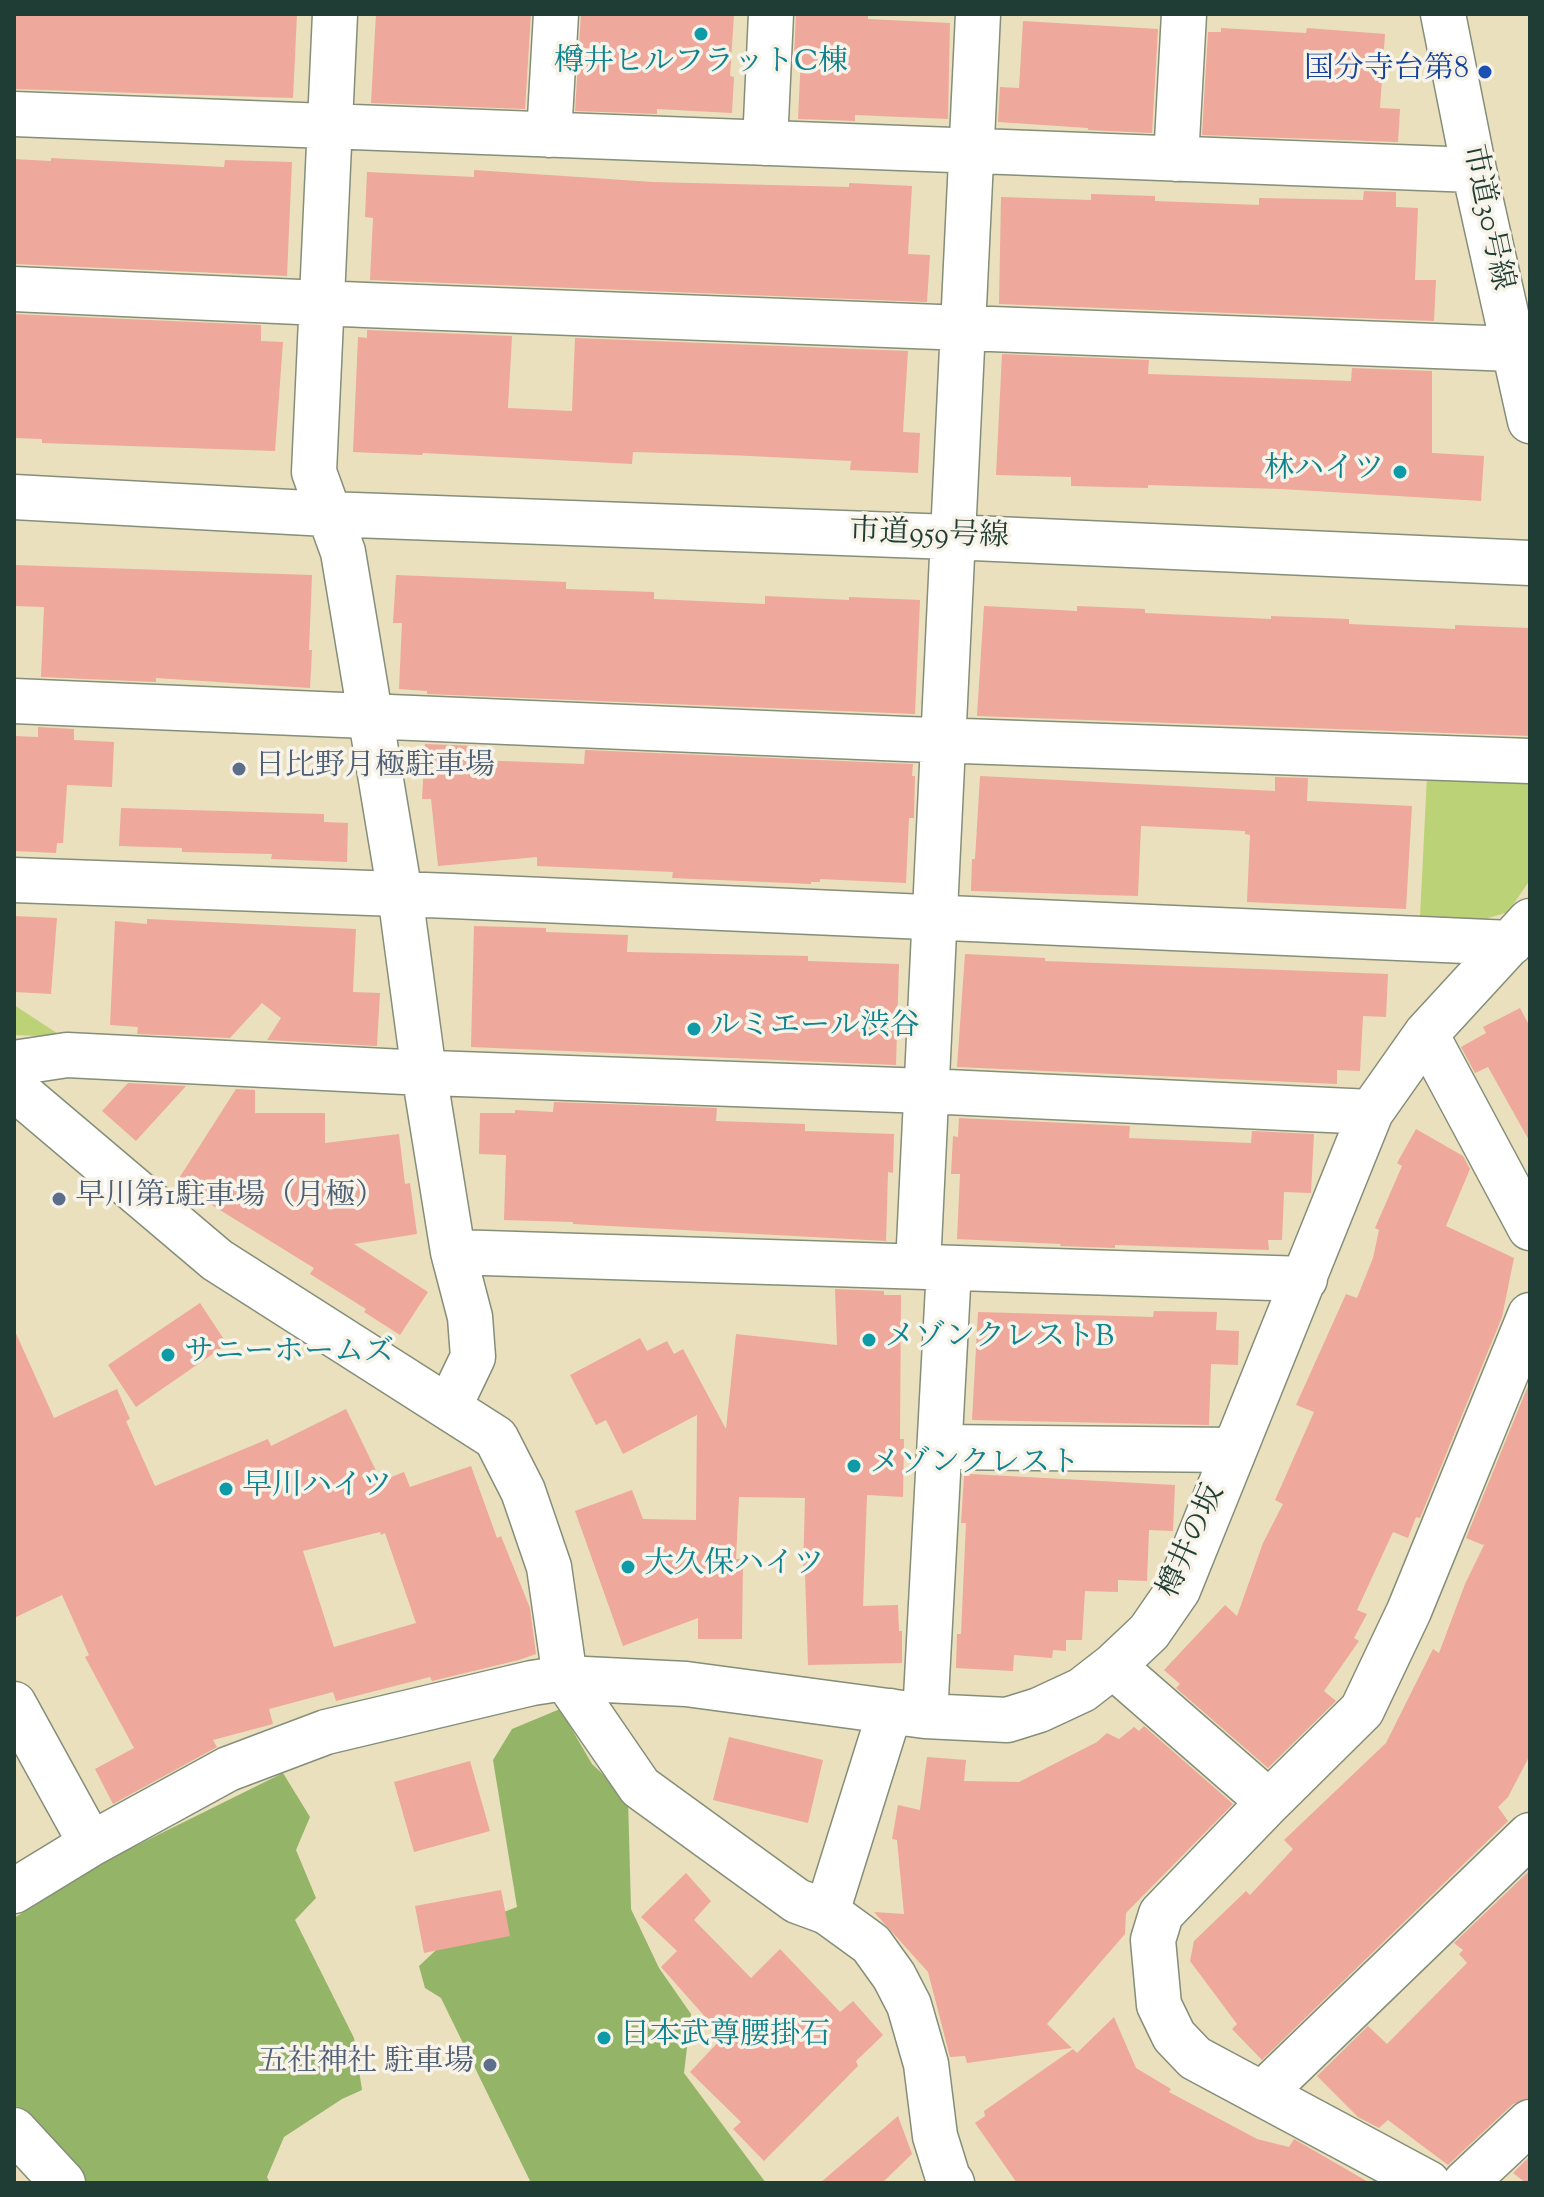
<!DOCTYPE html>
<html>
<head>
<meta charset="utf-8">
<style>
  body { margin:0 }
  #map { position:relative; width:1544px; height:2197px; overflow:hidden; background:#eae0bd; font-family:"Sorts Mill Goudy",serif }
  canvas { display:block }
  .frame { position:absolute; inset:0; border:16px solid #1f3d34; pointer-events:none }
</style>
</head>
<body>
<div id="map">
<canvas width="1544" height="2197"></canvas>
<div class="frame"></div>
</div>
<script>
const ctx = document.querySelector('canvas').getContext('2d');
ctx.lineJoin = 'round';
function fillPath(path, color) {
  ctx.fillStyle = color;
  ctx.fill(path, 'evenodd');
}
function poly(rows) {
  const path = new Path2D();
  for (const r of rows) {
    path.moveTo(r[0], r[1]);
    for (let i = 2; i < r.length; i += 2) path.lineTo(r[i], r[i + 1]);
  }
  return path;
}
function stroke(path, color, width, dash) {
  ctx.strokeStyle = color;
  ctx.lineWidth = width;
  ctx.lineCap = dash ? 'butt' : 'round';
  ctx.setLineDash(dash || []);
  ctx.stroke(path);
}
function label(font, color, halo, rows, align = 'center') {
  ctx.font = font + ' "Sorts Mill Goudy","Noto Serif JP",serif';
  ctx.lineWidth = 7;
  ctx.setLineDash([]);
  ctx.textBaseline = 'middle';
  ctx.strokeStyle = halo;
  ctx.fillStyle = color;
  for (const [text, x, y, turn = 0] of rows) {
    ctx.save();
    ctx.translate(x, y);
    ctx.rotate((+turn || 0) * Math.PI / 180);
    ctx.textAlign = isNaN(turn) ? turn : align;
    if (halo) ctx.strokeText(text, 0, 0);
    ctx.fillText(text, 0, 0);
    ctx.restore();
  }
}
fillPath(poly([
  [1427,776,1530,781,1530,880,1508,912,1482,920,1420,917],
  [14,1005,63,1037,14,1035]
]), '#bbd277');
fillPath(poly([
  [560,1709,592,1764,628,1798,631,1909,659,1968,691,2014,684,2073,766,2183,531,2183,441,1998,425,1988,419,1966,434,1952,464,1927,517,1907,493,1760,512,1729],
  [283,1773,310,1817,296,1850,316,1898,295,1920,354,2038,362,2090,342,2099,284,2137,267,2177,270,2183,88,2183,14,2104,14,1918,99,1864]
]), '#94b468');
fillPath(poly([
  [14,14,297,14,293,98,14,89],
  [376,14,531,14,525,109,371,103],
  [581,14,734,14,730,76,734,77,732,113,657,109,657,114,575,111],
  [796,14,868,15,868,19,950,23,948,119,855,115,855,121,798,119,801,56,794,56],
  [1023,21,1158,29,1152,133,1088,130,1088,128,998,122,1000,87,1019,88],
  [1221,28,1306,33,1307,28,1385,34,1380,108,1400,109,1398,142,1202,135,1208,32,1221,32],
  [51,158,224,167,225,160,292,162,287,276,14,264,14,159,51,161],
  [474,170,653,182,849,187,849,183,912,186,908,254,930,255,927,302,370,280,373,218,365,217,367,172,474,177],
  [1364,191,1396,192,1396,207,1418,208,1415,280,1436,280,1434,321,999,304,1001,197,1091,200,1091,194,1155,196,1155,201,1259,205,1259,198,1363,200],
  [14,314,261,325,261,341,283,342,275,451,42,443,42,439,14,438],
  [367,330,512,336,508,408,572,411,575,338,908,351,903,432,920,433,918,473,850,470,851,461,729,455,633,452,632,464,423,453,422,455,353,452,358,337,367,338],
  [1002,354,1149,360,1148,374,1351,381,1352,368,1432,371,1432,453,1484,456,1481,501,1281,489,1148,485,1148,488,1071,486,1071,477,996,475],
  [14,565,312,575,309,650,312,650,310,688,156,678,156,682,41,677,44,607,14,606],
  [396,575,566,582,566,589,654,592,654,599,765,604,765,596,849,600,849,597,920,600,915,714,427,694,427,691,399,689,402,623,393,623],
  [984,606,1077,611,1077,606,1145,609,1145,613,1271,619,1271,616,1349,619,1349,624,1455,629,1455,625,1530,628,1530,736,977,716],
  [38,727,74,729,74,740,114,742,112,787,67,785,63,843,57,843,56,853,14,851,14,736,38,737],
  [425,744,477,746,476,760,584,764,585,750,913,764,912,776,915,776,914,818,909,818,906,883,820,879,820,882,811,882,811,884,672,878,673,872,537,866,537,857,438,866,431,799,422,799],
  [980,776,1275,791,1275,777,1308,778,1307,801,1412,806,1406,909,1247,902,1250,835,1245,834,1245,831,1141,826,1138,896,971,891,972,859,975,859],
  [121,808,324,814,324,822,348,823,347,862,271,859,272,854,182,852,182,848,119,846],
  [14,916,57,918,51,994,14,992],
  [147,919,356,929,353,992,380,993,377,1046,267,1040,281,1018,262,1003,230,1038,137,1034,138,1027,110,1025,115,921,147,924],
  [474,926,546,928,546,932,628,935,627,952,808,956,808,961,899,964,896,1065,471,1047],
  [965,954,1045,958,1045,961,1388,974,1386,1017,1363,1016,1360,1071,1337,1070,1337,1084,957,1067],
  [1520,1008,1530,1027,1530,1142,1488,1067,1475,1073,1461,1047,1486,1033,1483,1027],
  [128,1083,186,1086,136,1141,102,1111],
  [236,1089,255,1090,255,1113,325,1113,325,1143,399,1134,405,1184,410,1183,417,1234,354,1244,428,1292,400,1335,364,1312,366,1309,310,1274,314,1268,176,1183],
  [554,1102,717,1108,716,1121,805,1124,805,1131,894,1134,893,1173,888,1172,886,1241,573,1224,573,1222,504,1220,506,1155,479,1154,480,1113,515,1113,515,1110,553,1112],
  [959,1118,1130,1126,1129,1138,1251,1143,1252,1131,1314,1134,1311,1193,1284,1192,1282,1240,1268,1240,1269,1250,1115,1245,1115,1248,1060,1246,1061,1244,957,1239,960,1174,951,1174,953,1136,958,1137],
  [1416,1129,1463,1156,1470,1169,1446,1226,1514,1258,1502,1317,1420,1518,1416,1517,1408,1538,1393,1532,1357,1610,1367,1614,1354,1638,1359,1641,1324,1691,1336,1701,1268,1768,1176,1688,1180,1684,1164,1670,1225,1605,1237,1616,1263,1543,1283,1504,1275,1500,1314,1412,1296,1405,1346,1294,1357,1298,1373,1258,1379,1230,1375,1228,1402,1166,1397,1163],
  [835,1289,884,1291,884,1295,901,1295,900,1439,904,1439,903,1497,867,1495,863,1606,898,1605,899,1631,902,1631,902,1663,808,1665,805,1573,803,1573,805,1498,739,1497,736,1559,743,1559,742,1639,698,1639,698,1618,623,1646,575,1511,632,1490,643,1519,696,1520,697,1415,623,1454,606,1420,596,1425,570,1375,640,1338,647,1351,667,1341,674,1354,683,1349,726,1429,736,1334,837,1345],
  [200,1303,227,1344,136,1407,108,1365],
  [1154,1311,1217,1312,1216,1330,1239,1331,1238,1365,1211,1364,1209,1425,972,1420,978,1312,1153,1317],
  [14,1329,54,1418,117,1389,130,1419,126,1421,155,1486,268,1439,271,1446,346,1409,381,1481,404,1472,410,1487,471,1466,497,1538,501,1536,530,1608,536,1654,519,1660,432,1681,430,1677,336,1701,333,1692,269,1709,273,1724,213,1740,217,1747,113,1804,95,1769,134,1748,85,1657,89,1655,62,1595,14,1618],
  [380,1532,381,1535,385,1533,416,1623,334,1647,303,1551],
  [1530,1381,1530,1755,1508,1797,1498,1807,1508,1821,1262,2060,1232,2029,1237,2024,1190,1961,1194,1941,1246,1891,1250,1895,1293,1849,1284,1840,1386,1743,1433,1649,1439,1653,1465,1584,1485,1543,1483,1545,1466,1538],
  [970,1474,1175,1485,1173,1531,1149,1530,1147,1581,1118,1580,1118,1592,1085,1591,1082,1640,1066,1640,1066,1651,1053,1650,1052,1658,1014,1655,1013,1671,956,1668,957,1634,961,1634,966,1523,961,1523,964,1476,970,1476],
  [1144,1726,1233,1804,1126,1913,1125,1934,1047,2024,1072,2048,967,2063,965,2056,950,2057,928,1972,874,1912,904,1914,897,1840,892,1839,898,1805,920,1810,927,1757,966,1760,964,1781,1019,1782,1097,1742,1107,1733,1119,1739,1134,1727,1139,1731],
  [729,1737,823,1760,808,1823,713,1800],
  [470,1761,490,1831,414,1852,394,1782],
  [1530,1870,1530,2098,1513,2104,1448,2165,1388,2120,1379,2128,1358,2117,1317,2076,1368,2026,1387,2044,1467,1963,1459,1954,1463,1950,1454,1943],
  [686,1873,711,1901,694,1920,751,1978,780,1949,840,2012,853,2001,883,2035,856,2061,858,2066,764,2161,733,2129,741,2122,690,2072,723,2037,661,1967,677,1951,641,1917],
  [501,1890,510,1936,424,1953,415,1906],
  [1114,2017,1136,2068,1171,2089,1169,2092,1257,2139,1289,2147,1294,2139,1370,2183,1017,2183,975,2123,985,2116,984,2111,1073,2049,1077,2053],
  [898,2116,912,2154,882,2183,820,2183],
  [1530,2156,1530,2183,1526,2183,1513,2173]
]), '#eea89c');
const minor = poly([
  [335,14,314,472,343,552,400,894,424,1073,453,1252,470,1317,473,1357,449,1407],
  [1443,14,1474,170,1530,421],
  [14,114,1474,170],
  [549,135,556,14],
  [765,143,771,14],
  [1176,159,1184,14],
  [14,289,365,305,1513,349],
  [14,497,327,514,951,537,1530,563],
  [14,701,906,739,1530,761],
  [14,880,452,896,1511,943],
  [1426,1034,1530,1228],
  [14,1063,67,1055,404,1072,926,1091,1371,1112],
  [453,1252,1305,1279],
  [918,1266,978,14],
  [940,1447,1234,1450],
  [1113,1666,1269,1802],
  [565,1678,640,1787,797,1901,827,1912,890,1711],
  [14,1704,91,1844],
  [925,1716,949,1268],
  [14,1891,91,1844,228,1769,326,1732,532,1683,565,1678,686,1684,925,1716,1007,1720,1039,1710,1082,1690,1113,1666,1149,1632,1178,1590,1371,1112,1426,1034,1530,921],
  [1262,2094,1530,1835],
  [14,2130,63,2183],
  [1428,2183,1195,2058,1174,2036,1159,2005,1153,1940,1161,1914,1269,1802,1362,1710,1409,1611,1530,1315],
  [1465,2183,1530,2122]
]);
const major = poly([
  [14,1088,217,1260,496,1438,523,1491,549,1567,565,1678],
  [827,1912,871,1944,894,1976,909,2005,926,2064,935,2136,948,2178,952,2183]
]);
stroke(minor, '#848e78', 47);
stroke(major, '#848e78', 47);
stroke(minor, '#fff', 44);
stroke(major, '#fff', 44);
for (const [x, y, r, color] of [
  [701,34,8,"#0f9aa8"],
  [1485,72,8,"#1a4fb4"],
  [1400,472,8,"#0f9aa8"],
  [239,769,8,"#5c6f8a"],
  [694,1029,8,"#0f9aa8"],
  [59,1199,8,"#5c6f8a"],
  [869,1340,8,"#0f9aa8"],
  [168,1355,8,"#0f9aa8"],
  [854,1466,8,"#0f9aa8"],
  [226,1489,8,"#0f9aa8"],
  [628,1567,8,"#0f9aa8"],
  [604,2038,8,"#0f9aa8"],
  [490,2065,8,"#5c6f8a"]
]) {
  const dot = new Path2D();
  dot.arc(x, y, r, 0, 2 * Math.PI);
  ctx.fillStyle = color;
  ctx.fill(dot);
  stroke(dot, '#f7f3e8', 3);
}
label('30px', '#0d838f', '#f7f3e8', [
  ["樽井ヒルフラットC棟",701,65,"center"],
  ["林ハイツ",1384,472,"right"],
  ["ルミエール渋谷",710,1029],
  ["メゾンクレストB",885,1340],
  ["サニーホームズ",184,1355],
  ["メゾンクレスト",870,1466],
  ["早川ハイツ",242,1489],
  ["大久保ハイツ",644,1567],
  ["日本武尊腰掛石",620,2038]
], 'left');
label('30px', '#164399', '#f7f3e8', [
  ["国分寺台第8",1469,72]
], 'right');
label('30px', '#1f3d34', '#f7f3e8', [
  ["市道30号線",1485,218,78],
  ["市道959号線",929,537,2],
  ["樽井の坂",1194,1542,-66]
]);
label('30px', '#4e5e75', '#f7f3e8', [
  ["日比野月極駐車場",255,769],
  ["早川第1駐車場（月極）",75,1199],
  ["五社神社 駐車場",474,2065,"right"]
], 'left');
</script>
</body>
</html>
